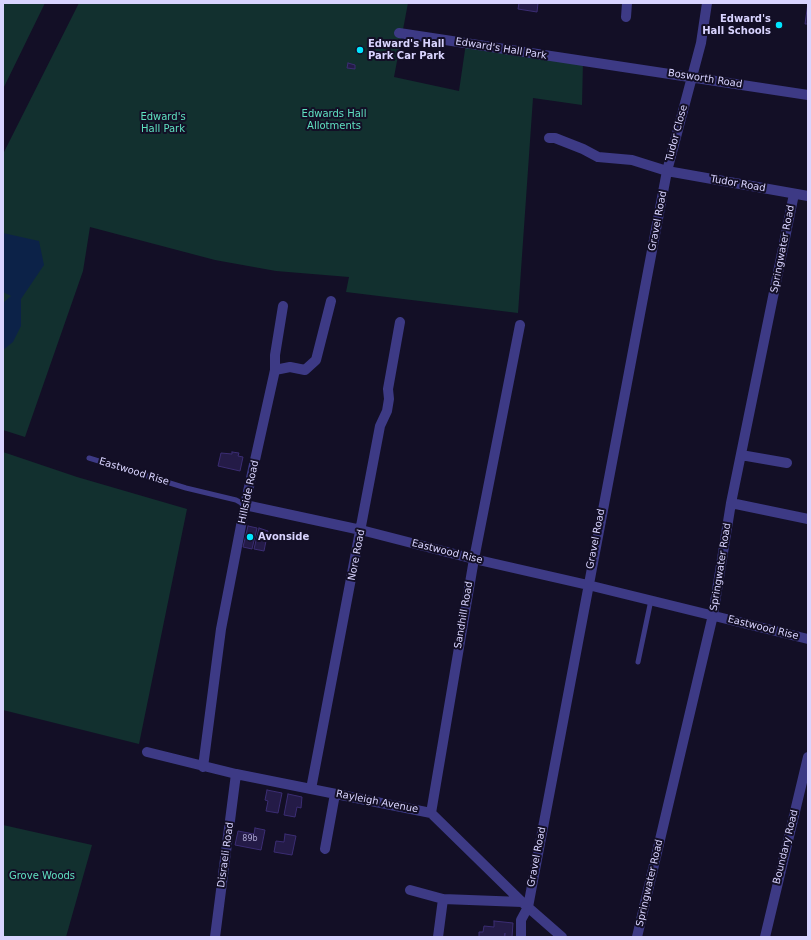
<!DOCTYPE html>
<html>
<head>
<meta charset="utf-8">
<style>
  body { margin:0 }
  #map { position:relative; width:811px; height:940px; overflow:hidden; background:#130f26; font-family:"DejaVu Sans",sans-serif }
  canvas { display:block }
  .frame { position:absolute; inset:0; border:4px solid #d9d4ff; pointer-events:none }
</style>
</head>
<body>
<div id="map">
<canvas width="811" height="940"></canvas>
<div class="frame"></div>
</div>
<script>
const ctx = document.querySelector('canvas').getContext('2d');
ctx.lineJoin = 'round';
function fillPath(path, color) {
  ctx.fillStyle = color;
  ctx.fill(path, 'evenodd');
}
function poly(rows) {
  const path = new Path2D();
  for (const r of rows) {
    path.moveTo(r[0], r[1]);
    for (let i = 2; i < r.length; i += 2) path.lineTo(r[i], r[i + 1]);
  }
  return path;
}
function stroke(path, color, width, dash) {
  ctx.strokeStyle = color;
  ctx.lineWidth = width;
  ctx.lineCap = dash ? 'butt' : 'round';
  ctx.setLineDash(dash || []);
  ctx.stroke(path);
}
function label(font, color, halo, rows, align = 'center') {
  ctx.font = font + ' "DejaVu Sans",sans-serif';
  ctx.lineWidth = 4;
  ctx.setLineDash([]);
  ctx.textBaseline = 'middle';
  ctx.strokeStyle = halo;
  ctx.fillStyle = color;
  for (const [text, x, y, turn = 0] of rows) {
    ctx.save();
    ctx.translate(x, y);
    ctx.rotate((+turn || 0) * Math.PI / 180);
    ctx.textAlign = isNaN(turn) ? turn : align;
    if (halo) ctx.strokeText(text, 0, 0);
    ctx.fillText(text, 0, 0);
    ctx.restore();
  }
}
fillPath(poly([
  [3,3,45,3,3,89],
  [79,3,408,3,394,77,459,91,466,43,583,61,582,105,533,98,518,313,346,292,349,277,276,271,215,260,90,227,83,271,25,437,3,430,3,154],
  [3,452,77,477,187,509,139,744,3,710],
  [3,825,92,845,66,937,3,937]
]), '#12302f');
fillPath(poly([
  [3,233,39,241,44,265,21,299,21,326,13,342,3,350,3,303,11,296,3,292]
]), '#0c2248');
const building = poly([
  [519,3,538,3,537,12,518,9,519,3],
  [808,3,808,24,805,24,808,3],
  [348,63,355,65,355,69,347,68,348,63],
  [232,452,239,453,238,456,243,457,240,471,218,466,221,453,232,454,232,452],
  [248,526,257,528,252,549,243,547,248,526],
  [259,528,268,531,264,551,254,549,259,528],
  [267,790,282,793,278,813,266,811,268,801,265,800,267,790],
  [288,794,302,797,301,808,297,807,295,817,284,815,288,794],
  [255,828,265,830,261,850,235,845,238,831,254,834,255,828],
  [285,834,296,836,292,855,274,852,276,841,284,842,285,834],
  [494,921,513,923,512,937,505,937,505,933,504,937,479,937,479,932,483,932,484,926,494,927,494,921]
]);
fillPath(building, '#241b47');
stroke(building, '#3b2d73', 1);
stroke(poly([
  [89,458,186,488,236,500,245,505],
  [638,662,651,600]
]), '#3d3a85', 5);
stroke(poly([
  [626,17,627,3],
  [399,33,808,95],
  [549,138,555,138,583,149,598,157,632,160,667,171,701,43,707,3],
  [275,371,275,355,283,306],
  [741,455,787,463],
  [731,503,808,519],
  [245,505,361,530,474,559,588,585,808,639],
  [147,752,236,774,431,813,522,902,562,937],
  [203,767,221,629,245,505,275,370,290,367,305,370,316,360,331,301],
  [311,789,380,426,387,411,389,399,388,389,400,322],
  [431,813,474,559,520,325],
  [325,849,335,794],
  [410,890,443,899,522,902],
  [215,937,236,774],
  [438,937,443,899],
  [521,937,521,920,528,907,667,171,808,196],
  [637,937,713,615,731,503,794,194],
  [765,937,808,757]
]), '#3d3a85', 10);
for (const [x, y, r, color] of [
  [779,25,4,"#00e5ff"],
  [360,50,4,"#00e5ff"],
  [250,537,4,"#00e5ff"]
]) {
  const dot = new Path2D();
  dot.arc(x, y, r, 0, 2 * Math.PI);
  ctx.fillStyle = color;
  ctx.fill(dot);
  stroke(dot, '#130f26', 1.5);
}
label('8px', '#aca6d1', null, [
  ["89b",250,839]
]);
label('bold 10px', '#d9d4ff', '#130f26', [
  ["Edward's",771,19,"right"],
  ["Hall Schools",771,31,"right"],
  ["Edward's Hall",368,44],
  ["Park Car Park",368,56],
  ["Avonside",258,537]
], 'left');
label('10px', '#d9d4ff', '#130f26', [
  ["Edward's Hall Park",501,49,9],
  ["Bosworth Road",705,79,9],
  ["Tudor Close",677,133,-75],
  ["Tudor Road",738,184,10],
  ["Gravel Road",658,221,-79],
  ["Springwater Road",783,249,-79],
  ["Eastwood Rise",134,472,17],
  ["Hillside Road",249,492,-78],
  ["Gravel Road",596,539,-79],
  ["Eastwood Rise",447,552,14],
  ["Nore Road",357,555,-79],
  ["Springwater Road",721,567,-81],
  ["Sandhill Road",464,615,-80],
  ["Eastwood Rise",763,628,14],
  ["Rayleigh Avenue",377,802,11],
  ["Boundary Road",786,847,-76],
  ["Disraeli Road",226,855,-82],
  ["Gravel Road",537,857,-79],
  ["Springwater Road",650,883,-77]
]);
label('10px', '#5fe0c0', '#130f26', [
  ["Edwards Hall",334,114],
  ["Allotments",334,126],
  ["Edward's",163,117],
  ["Hall Park",163,129],
  ["Grove Woods",42,876]
]);
</script>
</body>
</html>
